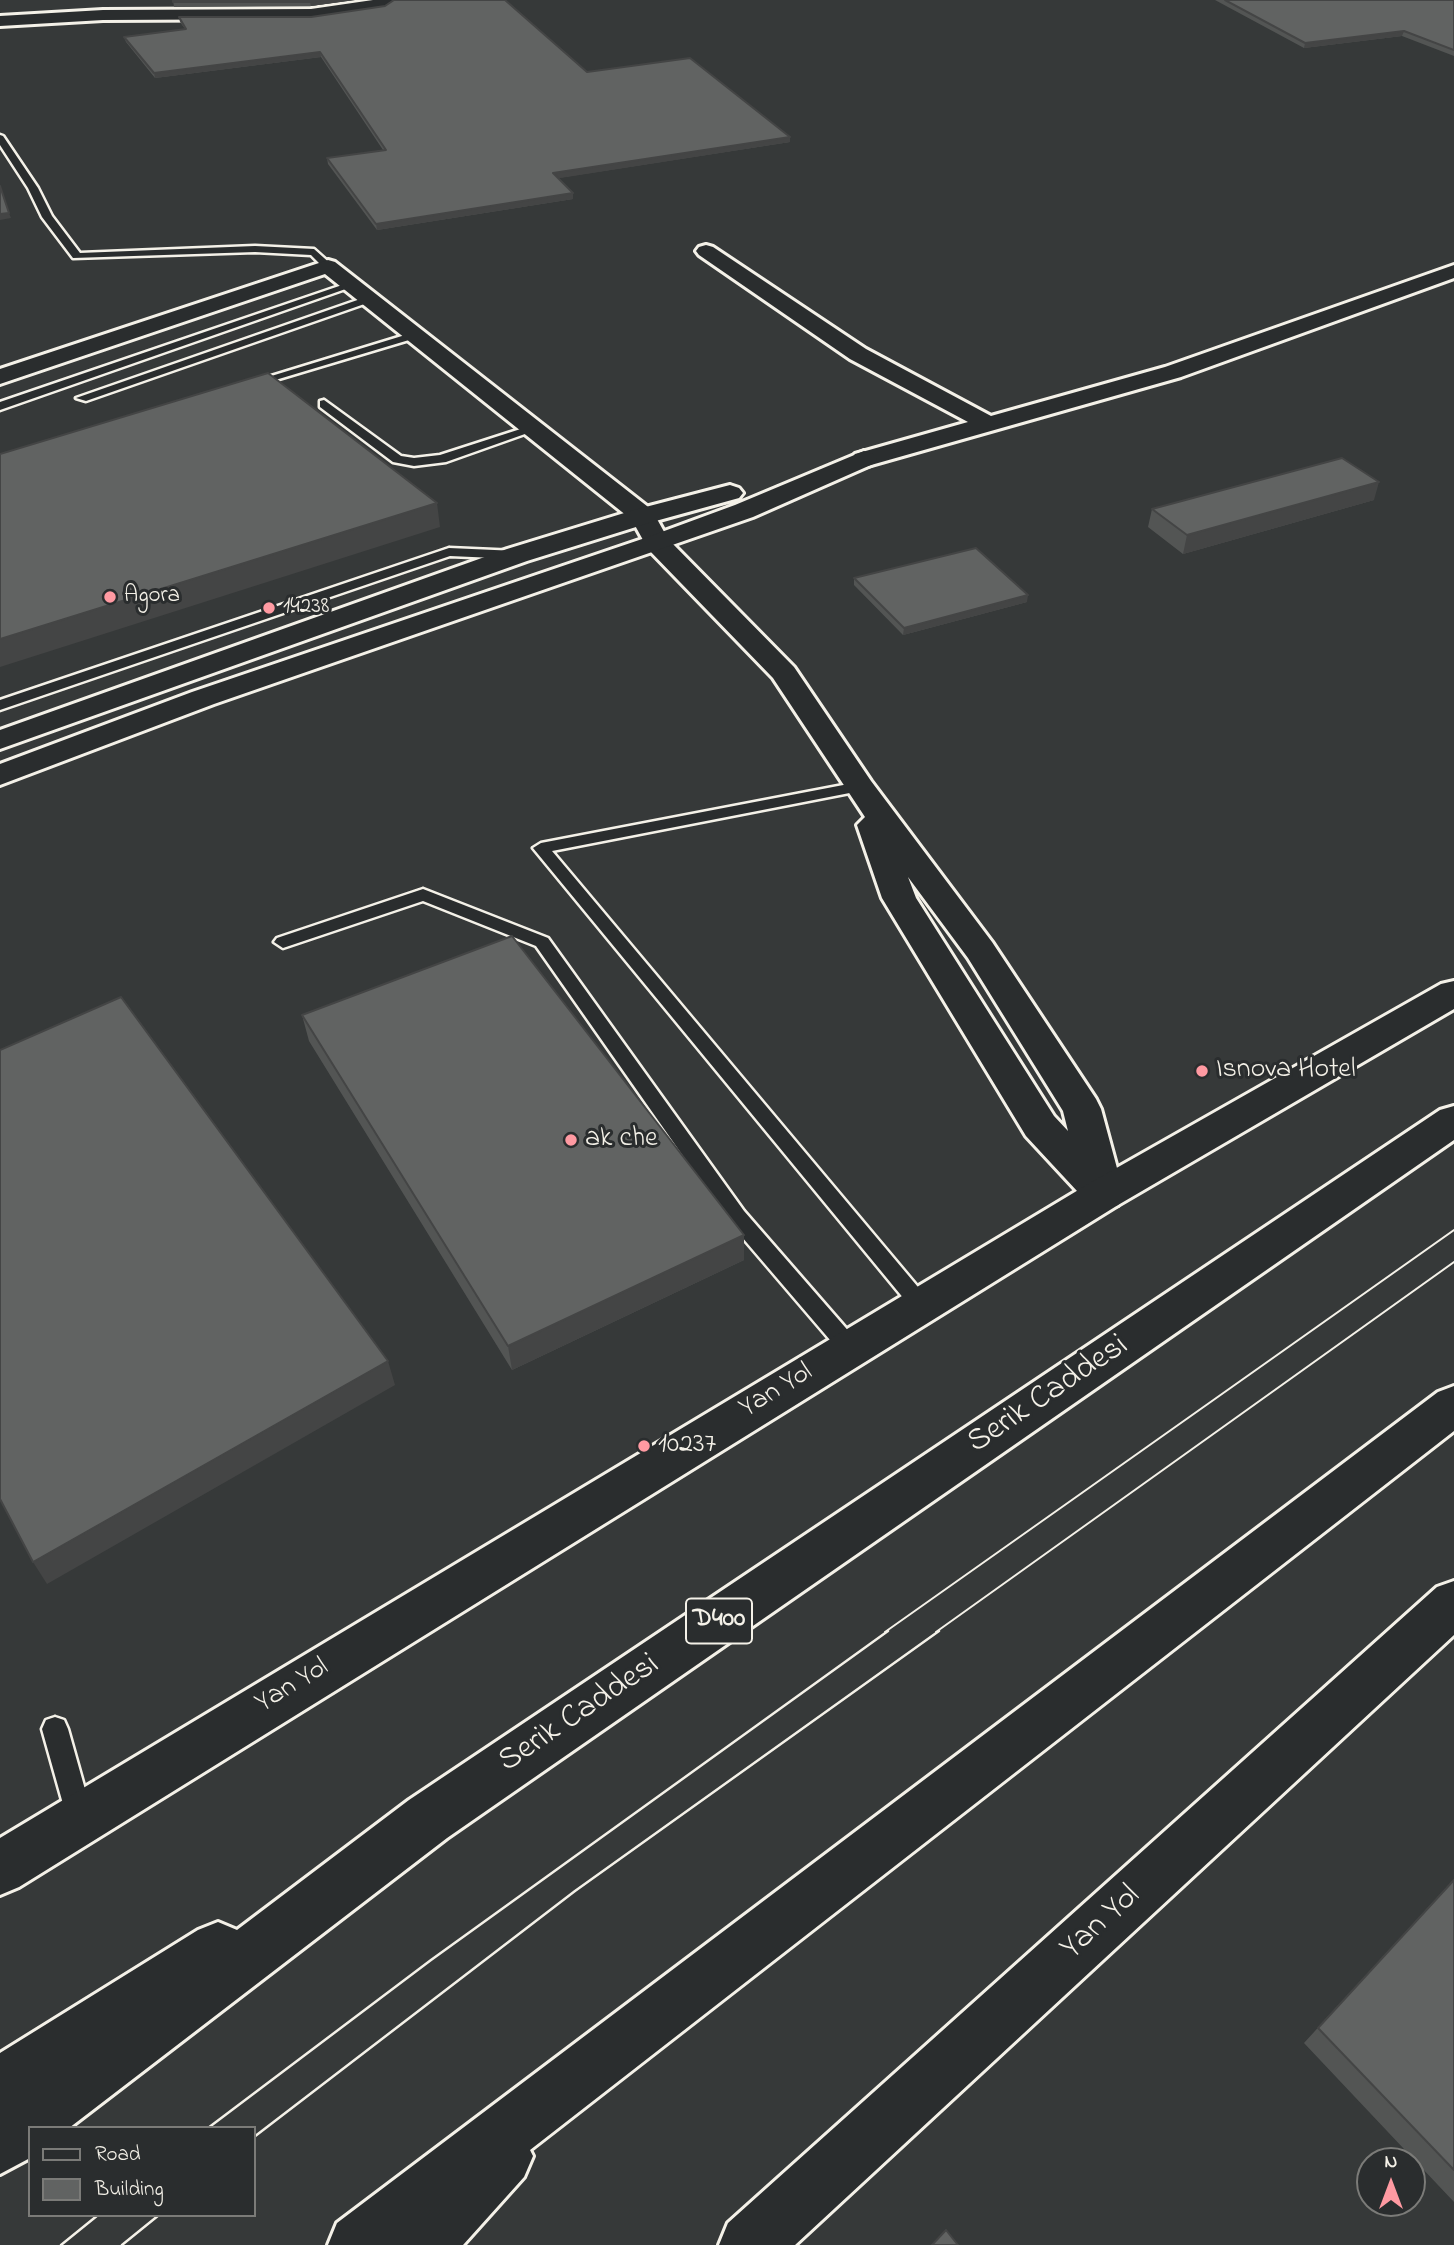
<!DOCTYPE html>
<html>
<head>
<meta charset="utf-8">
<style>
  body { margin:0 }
  #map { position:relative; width:1454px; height:2245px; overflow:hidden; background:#363939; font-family:"Indie Flower",sans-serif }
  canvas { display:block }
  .legend { position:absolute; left:28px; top:2126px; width:228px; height:91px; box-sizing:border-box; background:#2a2d2e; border:2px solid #7b7b78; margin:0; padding:9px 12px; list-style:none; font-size:21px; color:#f4f1e8 }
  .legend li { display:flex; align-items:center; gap:14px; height:35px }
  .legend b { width:35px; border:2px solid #7b7b78 }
  .north { position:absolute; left:1356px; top:2147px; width:70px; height:70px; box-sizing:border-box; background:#2a2d2e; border:2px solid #7b7b78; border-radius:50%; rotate:0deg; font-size:19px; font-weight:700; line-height:28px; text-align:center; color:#f4f1e8 }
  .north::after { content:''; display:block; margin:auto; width:24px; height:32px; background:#ff9aa2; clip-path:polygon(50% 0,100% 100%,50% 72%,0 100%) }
</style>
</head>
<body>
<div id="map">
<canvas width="1454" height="2245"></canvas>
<ul class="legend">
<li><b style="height:9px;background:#2a2d2e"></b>Road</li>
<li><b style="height:19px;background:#616362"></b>Building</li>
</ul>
<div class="north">N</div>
</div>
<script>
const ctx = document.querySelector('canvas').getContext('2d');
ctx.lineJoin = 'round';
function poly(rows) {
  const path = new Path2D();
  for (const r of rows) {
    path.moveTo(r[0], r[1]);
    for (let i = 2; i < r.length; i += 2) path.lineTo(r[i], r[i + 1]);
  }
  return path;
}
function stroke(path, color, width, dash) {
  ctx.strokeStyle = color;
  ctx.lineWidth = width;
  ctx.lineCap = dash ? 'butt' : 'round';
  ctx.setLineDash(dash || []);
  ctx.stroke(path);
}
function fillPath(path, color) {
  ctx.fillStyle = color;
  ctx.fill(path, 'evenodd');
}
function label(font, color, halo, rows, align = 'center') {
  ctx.font = font + ' "Indie Flower",sans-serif';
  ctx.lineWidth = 6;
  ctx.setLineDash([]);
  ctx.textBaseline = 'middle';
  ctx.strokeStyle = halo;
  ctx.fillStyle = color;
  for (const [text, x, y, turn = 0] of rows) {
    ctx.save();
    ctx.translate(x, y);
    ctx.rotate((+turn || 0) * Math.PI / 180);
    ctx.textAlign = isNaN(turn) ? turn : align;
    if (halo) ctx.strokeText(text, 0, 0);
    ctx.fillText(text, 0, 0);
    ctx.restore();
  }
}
const lane = poly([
  [0,135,3,136,38,188,52,216,80,253,255,246,314,249,333,266,324,268,311,255,255,252,73,258,42,217,28,188,0,145,0,135],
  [348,283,357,285,0,410,0,402,348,283],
  [369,296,374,299,373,301,86,401,76,398,369,296],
  [415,332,419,333,419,337,252,387,242,385,415,332],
  [324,400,401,456,414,458,440,455,533,425,539,429,446,462,414,466,393,462,320,407,320,401,324,400],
  [449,548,517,551,524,555,517,559,450,556,0,710,0,700,449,548],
  [859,782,865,784,867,787,865,790,552,851,928,1299,932,1305,928,1311,921,1314,914,1311,533,848,541,843,859,782],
  [423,889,548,938,744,1211,858,1342,861,1348,858,1354,850,1357,842,1354,730,1223,536,946,423,901,283,948,274,942,277,938,423,889],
  [55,1717,64,1720,68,1729,93,1818,89,1827,80,1831,71,1827,67,1818,42,1729,46,1720,55,1717]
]);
const street = poly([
  [373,0,393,0,393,3,385,8,311,19,103,20,0,26,0,16,103,10,311,9,373,0],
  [706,245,713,247,866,349,991,416,1165,367,1454,265,1454,278,1181,377,864,467,855,464,851,459,855,454,968,422,850,359,699,255,696,251,699,247,706,245],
  [328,260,335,262,652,510,668,539,794,667,871,781,992,942,1096,1099,1101,1109,1124,1194,1118,1205,1104,1209,1090,1205,1026,1136,882,898,857,825,865,817,773,678,648,549,632,520,325,274,0,384,0,369,328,260],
  [908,877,968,958,1063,1111,1068,1131,1054,1116,916,898,908,877]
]);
const secondary = poly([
  [864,451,873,454,877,459,873,464,753,517,214,704,0,785,0,764,192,692,648,537,735,505,864,451],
  [730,485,739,488,743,493,739,498,652,522,527,561,0,749,0,730,507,549,634,510,730,485],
  [1454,981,1454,1009,1118,1205,19,1887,0,1895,0,1838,1090,1183,1441,984,1454,981],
  [1454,1581,1454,1635,795,2245,719,2245,728,2223,1437,1587,1454,1581]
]);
const highway = poly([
  [1454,1106,1454,1140,447,1838,69,2128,30,2128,30,2158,0,2174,0,2053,198,1930,218,1922,237,1930,409,1800,1440,1110,1454,1106],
  [1454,1386,1454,1431,530,2150,533,2156,524,2177,463,2245,328,2245,337,2223,1438,1392,1454,1386]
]);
stroke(lane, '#f4f1e8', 5);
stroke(street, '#f4f1e8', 6);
stroke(secondary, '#f4f1e8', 6);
stroke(highway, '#f4f1e8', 6);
fillPath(lane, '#2a2d2e');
fillPath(street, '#2a2d2e');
fillPath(secondary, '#2a2d2e');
fillPath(highway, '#2a2d2e');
stroke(poly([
  [885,1632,1454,1230],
  [936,1632,1454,1262]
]), '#f4f1e8', 2);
stroke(poly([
  [208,2128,431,1960,888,1631],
  [254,2137,575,1891,939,1631],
  [61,2245,98,2215],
  [122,2245,159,2215]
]), '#f4f1e8', 2.5);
fillPath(poly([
  [173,0,355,0,311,6,174,7],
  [1215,0,1454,0,1454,56,1402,36,1304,48],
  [385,6,587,72,790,137,790,142,558,178,573,199,377,230,328,164,327,158,383,150,321,57,155,78,126,42,124,37,185,29,180,22,179,17,311,17],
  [1374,500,1183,554,1148,527,1152,509],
  [854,578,1027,602,903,635,854,585],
  [302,1015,744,1260,512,1370,309,1041],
  [1454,1879,1454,2202,1304,2043]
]), '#535554');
fillPath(poly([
  [321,0,355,0,311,6,310,2],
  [1404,31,1402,36,1304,48,1305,43],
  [320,52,321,57,155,78,154,73],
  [790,137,790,142,554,179,553,173],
  [573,193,573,199,377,230,376,224],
  [9,213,11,218,0,220,0,214],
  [1379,482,1374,500,1183,554,1187,535],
  [437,503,440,527,0,667,0,639],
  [1028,595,1027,602,903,635,904,628],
  [744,1235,744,1260,512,1370,508,1346],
  [388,1361,395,1385,47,1584,33,1562]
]), '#444545');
const building = poly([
  [173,0,321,0,310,2,173,2,173,0],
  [394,0,505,0,587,72,690,58,790,137,553,173,573,193,376,224,327,158,386,150,320,52,154,73,124,37,186,29,179,17,311,17,385,6,394,0],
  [1225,0,1454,0,1454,50,1404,31,1305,43,1225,0],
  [0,186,9,213,0,214,0,186],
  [268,373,437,503,0,639,0,454,268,373],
  [1342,458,1379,482,1187,535,1152,509,1342,458],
  [976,548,1028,595,904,628,854,578,976,548],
  [512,936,744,1235,508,1346,302,1015,512,936],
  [121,997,388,1361,33,1562,0,1499,0,1050,121,997],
  [1454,1880,1454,2170,1318,2028,1454,1880],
  [946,2230,958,2245,932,2245,946,2230]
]);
fillPath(building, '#616362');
stroke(building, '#444545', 2);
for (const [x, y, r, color] of [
  [110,597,7,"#ff9aa2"],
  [269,608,7,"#ff9aa2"],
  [1202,1071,7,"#ff9aa2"],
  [571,1140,7,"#ff9aa2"],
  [644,1446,7,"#ff9aa2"]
]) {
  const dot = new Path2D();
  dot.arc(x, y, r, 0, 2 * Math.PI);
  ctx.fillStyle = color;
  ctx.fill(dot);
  stroke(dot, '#2a2d2e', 2.5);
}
label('23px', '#f4f1e8', '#2a2d2e', [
  ["Agora",124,597],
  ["14238",283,608]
], 'left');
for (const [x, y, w] of [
  [719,1621,66]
]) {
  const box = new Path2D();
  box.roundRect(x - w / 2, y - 22.5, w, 45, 5);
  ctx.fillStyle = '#2a2d2e';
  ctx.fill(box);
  stroke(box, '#f4f1e8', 2);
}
label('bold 26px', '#f4f1e8', null, [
  ["D400",719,1621]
]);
label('28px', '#f4f1e8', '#2a2d2e', [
  ["Isnova Hotel",1216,1071],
  ["ak che",585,1140],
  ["10237",658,1446]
], 'left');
label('28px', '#f4f1e8', '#2a2d2e', [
  ["Yan Yol",777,1392,-31],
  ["Yan Yol",293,1687,-31]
]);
label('33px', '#f4f1e8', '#2a2d2e', [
  ["Serik Caddesi",1049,1396,-34],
  ["Serik Caddesi",580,1715,-34],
  ["Yan Yol",1102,1924,-42]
]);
</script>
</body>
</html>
